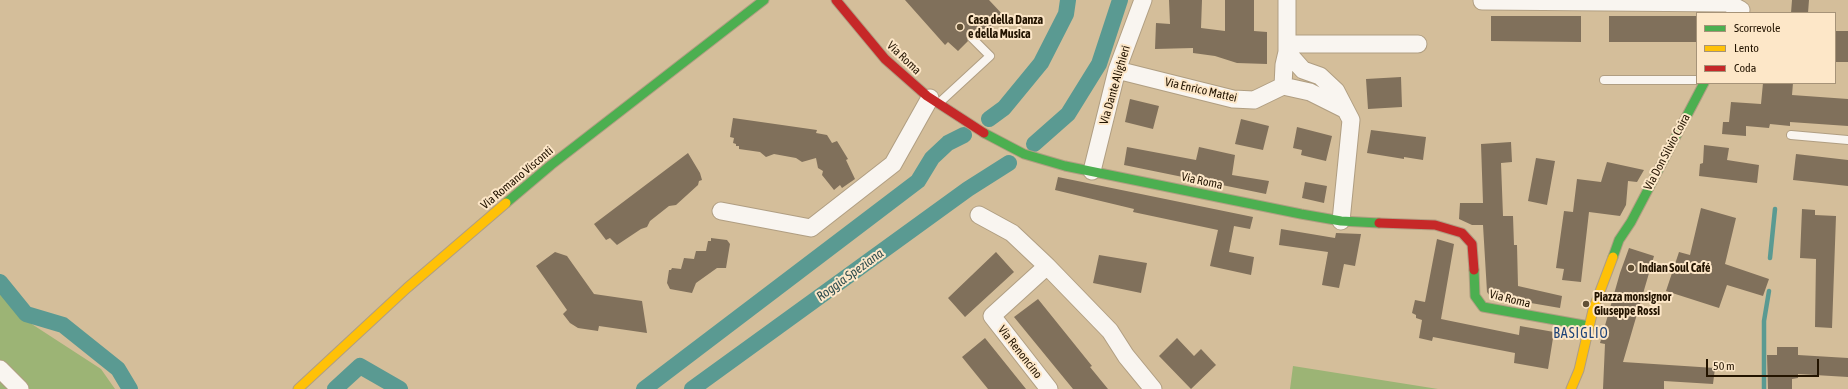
<!DOCTYPE html>
<html>
<head>
<meta charset="utf-8">
<style>
  body { margin:0 }
  #map { position:relative; width:1848px; height:389px; overflow:hidden; background:#d4be9a; font-family:"Asap Condensed",sans-serif }
  canvas { display:block }
  .legend { position:absolute; left:1696px; top:12px; width:140px; height:72px; box-sizing:border-box; background:#fde7c8; border:1px solid #a69378; margin:0; padding:5px 7px; list-style:none; font-size:12px; color:#231400 }
  .legend li { display:flex; align-items:center; gap:8px; height:20px }
  .legend b { width:20px; border:1px solid #a69378 }
  .scale { position:absolute; left:1706px; top:359px; width:113px; height:18px; box-sizing:border-box; border:2px solid #231400; border-top:0; padding-left:5px; font-size:12px; line-height:14px; white-space:nowrap; color:#231400; -webkit-text-stroke:3px #fde7c8; paint-order:stroke }
</style>
</head>
<body>
<div id="map">
<canvas width="1848" height="389"></canvas>
<ul class="legend">
<li><b style="height:5px;background:#4caf50"></b>Scorrevole</li>
<li><b style="height:5px;background:#ffc107"></b>Lento</li>
<li><b style="height:5px;background:#c62828"></b>Coda</li>
</ul>
<div class="scale">50 m</div>
</div>
<script>
const ctx = document.querySelector('canvas').getContext('2d');
ctx.lineJoin = 'round';
function fillPath(path, color) {
  ctx.fillStyle = color;
  ctx.fill(path, 'evenodd');
}
function poly(rows) {
  const path = new Path2D();
  for (const r of rows) {
    path.moveTo(r[0], r[1]);
    for (let i = 2; i < r.length; i += 2) path.lineTo(r[i], r[i + 1]);
  }
  return path;
}
function stroke(path, color, width, dash) {
  ctx.strokeStyle = color;
  ctx.lineWidth = width;
  ctx.lineCap = dash ? 'butt' : 'round';
  ctx.setLineDash(dash || []);
  ctx.stroke(path);
}
function label(font, color, halo, rows, align = 'center') {
  ctx.font = font + ' "Asap Condensed",sans-serif';
  ctx.lineWidth = 4;
  ctx.setLineDash([]);
  ctx.textBaseline = 'middle';
  ctx.strokeStyle = halo;
  ctx.fillStyle = color;
  for (const [text, x, y, turn = 0] of rows) {
    ctx.save();
    ctx.translate(x, y);
    ctx.rotate((+turn || 0) * Math.PI / 180);
    ctx.textAlign = isNaN(turn) ? turn : align;
    if (halo) ctx.strokeText(text, 0, 0);
    ctx.fillText(text, 0, 0);
    ctx.restore();
  }
}
fillPath(poly([
  [0,291,24,319,101,369,115,389,0,389],
  [1293,366,1438,389,1290,389]
]), '#9cb475');
stroke(poly([
  [1770,258,1775,209],
  [1764,389,1764,321,1769,291]
]), '#5a9a92', 4.5);
stroke(poly([
  [989,119,1004,108,1041,63,1066,14,1068,0],
  [1034,144,1068,114,1099,64,1120,0],
  [0,282,26,314,63,325,118,369,130,389],
  [335,389,360,366,400,389],
  [644,389,918,181,932,158,948,143,964,135],
  [692,389,968,189,1009,163]
]), '#5a9a92', 16);
fillPath(poly([
  [905,0,989,0,1004,16,981,38,976,33,968,34,967,37,968,41,958,51,948,42,945,45],
  [1169,0,1202,0,1201,28,1225,31,1225,0,1254,0,1254,31,1267,32,1267,64,1237,63,1215,56,1193,53,1193,48,1155,49,1156,23,1170,24],
  [1792,0,1809,0,1808,13,1791,13],
  [1491,16,1581,16,1581,42,1491,41],
  [1609,16,1697,16,1697,42,1609,42],
  [1835,31,1848,31,1848,62,1835,62],
  [1401,77,1402,107,1368,109,1366,79],
  [1763,83,1793,83,1792,95,1848,99,1848,126,1790,122,1790,126,1770,124,1769,128,1746,126,1746,136,1722,134,1723,122,1729,122,1731,102,1761,104],
  [1130,99,1159,106,1153,129,1125,122],
  [733,118,817,130,816,133,827,135,832,143,837,141,848,159,846,160,855,179,842,188,840,185,834,190,822,175,823,171,818,168,816,158,802,162,796,158,774,154,766,157,760,152,739,149,739,146,736,146,736,144,733,143,734,138,730,137],
  [1241,119,1269,126,1263,150,1235,144],
  [1297,127,1332,136,1326,161,1301,155,1302,150,1293,148],
  [1371,130,1426,137,1423,160,1404,157,1404,159,1367,153],
  [1511,142,1512,162,1501,163,1503,216,1513,216,1514,245,1517,245,1518,286,1562,296,1560,308,1490,296,1487,292,1483,225,1472,225,1459,219,1460,203,1483,203,1481,144],
  [1704,145,1729,148,1727,160,1759,165,1757,183,1699,176,1700,164,1703,163],
  [1127,147,1196,160,1199,147,1235,155,1232,175,1269,181,1266,194,1124,165],
  [688,153,700,173,702,180,699,181,698,185,676,205,669,206,650,221,647,227,641,229,617,245,610,238,606,240,594,224],
  [1796,154,1848,160,1848,186,1793,180],
  [1536,158,1555,161,1547,205,1528,201],
  [1607,162,1644,170,1637,182,1628,181,1626,205,1620,216,1589,212,1581,282,1562,280,1564,269,1556,268,1564,211,1573,212,1577,179,1601,182],
  [1058,177,1253,217,1250,229,1234,226,1229,252,1254,257,1251,275,1210,266,1218,230,1133,212,1134,209,1055,190],
  [1305,182,1327,186,1324,203,1302,198],
  [1701,208,1736,218,1725,264,1769,279,1763,296,1727,285,1719,308,1666,291,1679,252,1690,255],
  [1802,209,1815,210,1815,215,1836,216,1832,328,1815,327,1816,259,1800,258],
  [1281,229,1335,238,1336,233,1361,234,1355,266,1344,264,1339,288,1322,285,1328,252,1279,245],
  [711,238,727,240,730,244,726,268,717,268,696,283,692,293,670,289,667,283,669,270,671,270,672,268,681,269,684,258,694,259,696,251,706,251,708,241,711,241],
  [1437,239,1454,244,1441,319,1519,335,1520,326,1554,332,1548,369,1514,363,1515,353,1433,337,1432,341,1419,338,1422,320,1416,318,1416,315,1412,313,1415,300,1425,302],
  [1629,248,1654,256,1623,362,1715,368,1713,384,1664,381,1664,389,1603,389,1605,344,1600,343,1620,273],
  [555,252,567,256,594,294,642,301,647,333,599,326,598,331,578,328,570,323,563,314,567,310,536,266],
  [996,252,1014,272,965,317,948,298],
  [1099,255,1147,263,1141,293,1093,283],
  [1038,299,1092,366,1090,367,1108,389,1073,389,1014,317],
  [985,338,1026,389,988,389,962,357],
  [1177,338,1194,356,1201,349,1216,365,1191,389,1159,356],
  [1777,347,1798,347,1798,355,1848,358,1848,377,1798,374,1798,378,1792,379,1792,389,1768,389,1767,355,1777,355]
]), '#80705b');
const lane = poly([
  [1604,80,1697,80],
  [939,103,990,56,972,38],
  [1791,135,1848,140]
]);
const street = poly([
  [1482,1,1728,3,1741,10],
  [1287,44,1418,44],
  [1287,52,1303,70,1320,76,1336,91,1351,120,1341,221],
  [1117,70,1233,99,1254,100,1283,86,1284,65,1287,52,1287,0],
  [1283,86,1310,92,1344,109],
  [1092,171,1117,70,1143,0],
  [721,211,811,228,893,164,930,98],
  [979,215,1012,233,1047,266,1110,331,1126,356,1153,389],
  [1047,266,992,316,1049,389],
  [0,369,20,389]
]);
const fast = poly([
  [984,133,1024,154,1065,166,1301,214,1341,221,1379,223],
  [506,203,551,165,764,0],
  [1613,257,1619,240,1631,222,1704,83],
  [1474,270,1475,296,1483,307,1589,326]
]);
const slow = poly([
  [298,389,407,288,506,203],
  [1571,389,1579,370,1593,310,1613,257]
]);
const jam = poly([
  [836,0,885,59,927,96,984,133],
  [1379,223,1435,225,1462,233,1472,244,1474,270]
]);
stroke(lane, '#b09e82', 10);
stroke(street, '#b09e82', 19);
stroke(fast, '#b09e82', 11);
stroke(slow, '#b09e82', 11);
stroke(jam, '#b09e82', 11);
stroke(lane, '#f9f5f0', 8);
stroke(street, '#f9f5f0', 17);
stroke(fast, '#4caf50', 9);
stroke(slow, '#ffc107', 9);
stroke(jam, '#c62828', 9);
for (const [x, y, r, color] of [
  [960,27,4,"#615036"],
  [1631,268,4,"#615036"],
  [1586,304,4,"#615036"]
]) {
  const dot = new Path2D();
  dot.arc(x, y, r, 0, 2 * Math.PI);
  ctx.fillStyle = color;
  ctx.fill(dot);
  stroke(dot, '#fde7c8', 1.5);
}
label('bold 12px', '#231400', '#fde7c8', [
  ["Casa della Danza",968,20],
  ["e della Musica",968,34],
  ["Indian Soul Café",1639,268],
  ["Piazza monsignor",1594,297],
  ["Giuseppe Rossi",1594,311]
], 'left');
label('12px', '#231400', '#fde7c8', [
  ["Via Roma",904,58,44],
  ["Via Dante Alighieri",1115,85,-74],
  ["Via Enrico Mattei",1201,90,13],
  ["Via Don Silvio Coira",1667,152,-62],
  ["Via Romano Visconti",517,178,-40],
  ["Via Roma",1202,181,12],
  ["Via Roma",1510,299,14],
  ["Via Renoncino",1020,352,52]
]);
label('italic 13px', '#2f4d4e', '#fde7c8', [
  ["Roggia Speziana",850,275,-36]
]);
ctx.letterSpacing = '1px';
label('14px', '#1e4378', '#fde7c8', [
  ["BASIGLIO",1581,334]
]);
ctx.letterSpacing = '0px';
</script>
</body>
</html>
